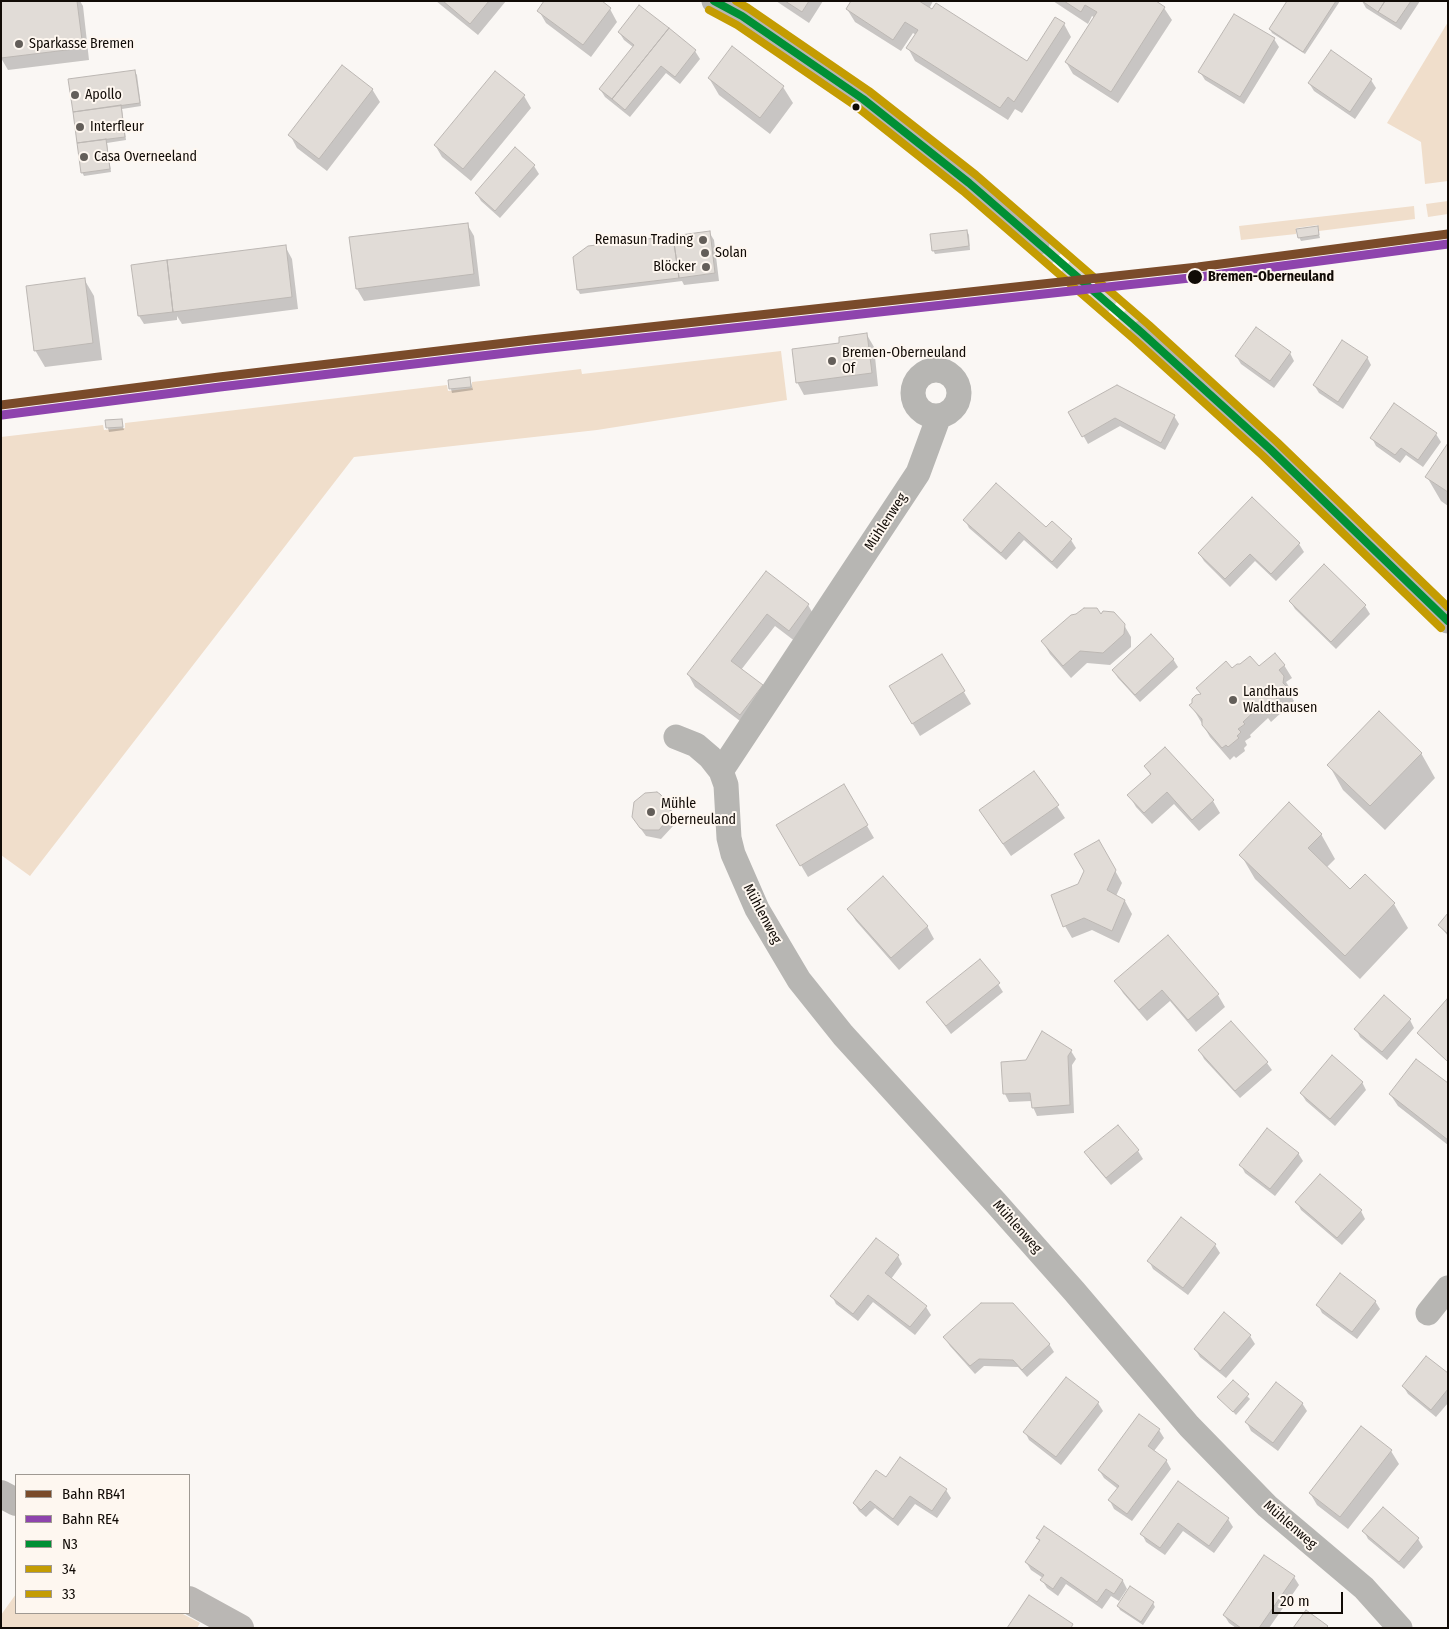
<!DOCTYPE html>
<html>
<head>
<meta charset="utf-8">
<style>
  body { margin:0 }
  #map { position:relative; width:1449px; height:1629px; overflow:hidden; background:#faf7f4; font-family:"Fira Sans Condensed",sans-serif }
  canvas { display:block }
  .frame { position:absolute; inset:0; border:2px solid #110b06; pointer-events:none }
  .legend { position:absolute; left:15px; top:1474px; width:175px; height:140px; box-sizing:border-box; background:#fef7f0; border:1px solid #9f9992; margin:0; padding:6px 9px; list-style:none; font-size:15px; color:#110b06 }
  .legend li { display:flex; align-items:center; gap:10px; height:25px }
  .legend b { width:25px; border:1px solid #9f9992 }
  .scale { position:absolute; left:1272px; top:1592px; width:71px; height:22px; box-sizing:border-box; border:2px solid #110b06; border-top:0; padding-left:6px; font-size:15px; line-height:18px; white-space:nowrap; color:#110b06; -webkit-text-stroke:4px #fef7f0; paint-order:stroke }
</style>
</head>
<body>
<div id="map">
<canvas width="1449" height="1629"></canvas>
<div class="frame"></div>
<ul class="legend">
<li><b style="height:6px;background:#7a4b2a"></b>Bahn RB41</li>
<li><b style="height:6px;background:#8e44ad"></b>Bahn RE4</li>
<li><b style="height:6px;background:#009035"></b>N3</li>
<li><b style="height:6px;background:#c49c02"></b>34</li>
<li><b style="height:6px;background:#c49c02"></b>33</li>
</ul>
<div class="scale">20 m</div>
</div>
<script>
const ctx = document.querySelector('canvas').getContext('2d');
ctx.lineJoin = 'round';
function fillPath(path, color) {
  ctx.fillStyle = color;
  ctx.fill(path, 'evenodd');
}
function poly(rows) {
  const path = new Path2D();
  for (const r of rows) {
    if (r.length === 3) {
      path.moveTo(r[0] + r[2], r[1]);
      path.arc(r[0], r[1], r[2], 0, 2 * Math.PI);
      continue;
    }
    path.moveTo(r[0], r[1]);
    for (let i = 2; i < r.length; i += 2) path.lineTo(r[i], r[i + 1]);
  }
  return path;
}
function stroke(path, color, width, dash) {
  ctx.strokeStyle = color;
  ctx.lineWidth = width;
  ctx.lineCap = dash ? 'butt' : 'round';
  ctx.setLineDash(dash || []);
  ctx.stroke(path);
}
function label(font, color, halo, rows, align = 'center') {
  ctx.font = font + ' "Fira Sans Condensed",sans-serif';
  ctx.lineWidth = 4;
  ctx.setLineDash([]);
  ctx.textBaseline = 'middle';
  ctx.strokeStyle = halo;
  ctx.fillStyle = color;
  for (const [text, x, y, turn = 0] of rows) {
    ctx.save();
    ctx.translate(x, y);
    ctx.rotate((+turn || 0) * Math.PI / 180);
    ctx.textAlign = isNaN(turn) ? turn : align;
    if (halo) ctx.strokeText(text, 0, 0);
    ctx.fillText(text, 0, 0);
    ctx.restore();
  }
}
fillPath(poly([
  [1448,22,1448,181,1425,184,1421,142,1387,123],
  [1448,201,1448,214,1428,217,1426,204],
  [1414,206,1415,219,1319,231,1318,225,1296,228,1296,234,1241,240,1239,226],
  [781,351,787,400,597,430,354,457,30,876,1,855,1,437,103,425,104,430,125,428,125,423,321,400,447,385,448,391,472,388,472,382,581,369,582,374],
  [16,1594,16,1613,181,1613,200,1623,197,1628,1,1628,1,1615]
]), '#f0decb');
fillPath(poly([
  [12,1,80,1,83,6,89,60,8,70,1,58,1,3],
  [436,1,506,1,478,35],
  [600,1,610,9,617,22,591,57,546,23,539,11],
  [776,1,823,1,809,23],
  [853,1,933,1,929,9,1027,63,1064,24,1071,37,1022,113,1015,109,1008,120,915,61,908,48,916,35,913,33,901,51,855,22,847,9],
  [1053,1,1154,1,1164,8,1172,20,1118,103,1073,74,1066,62,1095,18,1092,16,1088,24],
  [1289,1,1340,1,1305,54,1272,33,1270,29],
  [1362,1,1420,1,1401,30,1366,8],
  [619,32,695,51,700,59,680,84,666,73,630,117,605,97,600,89,633,47,624,40],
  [1274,39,1279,47,1244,104,1205,80,1200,72],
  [732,48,783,87,793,103,770,134,719,95,709,78],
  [135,72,137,75,141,106,122,109,126,140,107,143,111,172,84,176,82,172],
  [1371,80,1376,88,1355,119,1314,91,1309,83],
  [372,89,380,102,327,171,297,148,290,135],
  [524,96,531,108,471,181,442,157,435,145],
  [515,149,534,166,539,174,500,218,481,201,476,193],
  [467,224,474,236,480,286,364,301,357,289],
  [1317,227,1320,238,1301,241,1299,237],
  [967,231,969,235,970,250,935,254,933,250],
  [709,232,714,240,719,281,684,285,682,281,580,294,578,290,574,258],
  [285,246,292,259,298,309,182,324,177,316,177,320,144,324,139,316,133,266],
  [84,279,94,296,102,360,45,367,35,350],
  [867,335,874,347,878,386,804,395,797,382,841,344],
  [1290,353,1294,361,1274,388,1241,364,1236,356],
  [1367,357,1371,365,1343,409,1319,393,1314,385],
  [470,379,473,390,452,393,449,381],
  [1070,412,1174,416,1179,424,1165,450,1120,426,1088,444],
  [121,420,124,430,109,432,106,421],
  [1436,434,1441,442,1423,467,1406,455,1400,463,1376,446,1372,438],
  [1448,445,1448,506,1441,501,1427,477],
  [1252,498,1299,544,1304,552,1276,581,1255,561,1230,587,1204,561,1199,553],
  [965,520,1046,529,1052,523,1071,540,1076,548,1057,569,1024,540,1006,560,969,528],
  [1325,566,1365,606,1370,614,1336,649,1295,609,1290,601],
  [766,572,808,605,815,617,796,642,775,626,741,670,762,686,769,699,748,727,695,687,688,674],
  [1101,615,1124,625,1131,637,1131,647,1110,665,1087,663,1071,678,1050,654,1042,641],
  [942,655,971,704,920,736,898,699],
  [1173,659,1178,667,1140,702,1118,678,1113,670],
  [1284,665,1292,678,1286,682,1291,690,1290,694,1294,701,1271,722,1268,718,1250,735,1251,737,1245,741,1247,745,1244,748,1245,751,1236,758,1234,756,1230,760,1210,737,1191,705,1232,669],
  [1421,753,1435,778,1385,830,1343,790,1329,765],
  [1145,766,1213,801,1220,813,1199,831,1174,804,1152,824,1136,807,1129,795,1151,776],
  [844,786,874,838,808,877,777,825],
  [1057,806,1065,818,1011,856,980,811],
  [670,807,674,815,673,826,661,839,646,836,638,825],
  [1321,834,1335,859,1326,868,1350,891,1365,876,1394,904,1408,928,1360,979,1255,879,1241,855],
  [1099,842,1122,883,1116,896,1125,901,1132,914,1119,943,1092,930,1072,938,1065,926],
  [848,909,927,926,934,939,899,970,856,921],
  [1448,915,1448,936,1439,925],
  [1116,981,1218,995,1225,1007,1196,1032,1170,1001,1147,1021,1123,993],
  [998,984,1003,992,951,1034,928,1003],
  [1447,1001,1448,1001,1448,1062,1418,1034],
  [1410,1020,1414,1028,1387,1060,1360,1037,1356,1029],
  [1071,1051,1076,1059,1072,1065,1074,1113,1037,1116,1033,1107,1032,1101,1009,1102,1005,1094,1027,1061],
  [1200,1051,1267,1063,1272,1070,1240,1098,1204,1059],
  [1362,1082,1366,1090,1335,1126,1306,1101,1301,1093],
  [1448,1085,1448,1145,1398,1106,1390,1094],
  [1118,1126,1138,1151,1143,1159,1111,1185,1090,1160,1086,1153],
  [1298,1153,1303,1161,1275,1196,1245,1173,1241,1165],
  [1297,1202,1361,1211,1365,1219,1342,1245,1301,1210],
  [1215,1245,1220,1253,1188,1295,1153,1269,1149,1261],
  [898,1256,902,1264,891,1279,926,1307,931,1315,915,1335,873,1302,858,1321,836,1304,832,1296],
  [1375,1301,1380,1309,1357,1339,1322,1313,1318,1305],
  [1225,1314,1250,1336,1255,1344,1226,1378,1200,1357,1195,1349],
  [945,1338,1049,1344,1054,1352,1027,1377,1018,1367,984,1366,975,1374,950,1346],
  [1448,1375,1448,1403,1436,1417,1408,1394,1403,1386],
  [1233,1382,1250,1399,1236,1415,1219,1397],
  [1098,1403,1103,1411,1061,1465,1029,1440,1025,1432],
  [1302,1403,1307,1411,1278,1451,1251,1431,1247,1423],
  [1361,1427,1391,1451,1399,1464,1348,1529,1317,1505,1310,1493],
  [1159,1430,1164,1438,1154,1451,1166,1460,1171,1469,1132,1521,1114,1509,1110,1501,1118,1489,1104,1478,1099,1470],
  [1178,1483,1228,1519,1233,1527,1214,1553,1183,1531,1165,1555,1146,1542,1142,1534],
  [946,1490,951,1498,937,1518,915,1504,898,1526,875,1508,866,1517,859,1511,854,1503],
  [1383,1508,1418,1539,1423,1547,1404,1569,1368,1539,1364,1531],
  [1044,1527,1123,1581,1127,1589,1119,1601,1111,1596,1102,1609,1066,1584,1058,1596,1047,1588,1042,1580,1043,1578,1031,1570,1026,1562,1040,1542,1037,1538],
  [1294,1577,1299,1585,1269,1628,1236,1628,1229,1623,1224,1615],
  [1153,1603,1155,1607,1143,1625,1120,1610,1118,1606]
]), '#0003');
const building = poly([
  [1,1,77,1,83,48,1,58,1,1],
  [443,1,489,1,470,24,443,1],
  [544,1,602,1,611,8,583,45,537,11,544,1],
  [785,1,809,1,802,12,785,1],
  [851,1,919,1,932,9,936,3,1027,61,1055,17,1065,23,1014,102,1008,97,1000,108,906,48,918,30,905,22,893,40,846,9,851,1],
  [1064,1,1156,1,1165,7,1111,92,1065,62,1097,12,1085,5,1081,12,1064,1],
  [1287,1,1336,1,1303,52,1269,29,1287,1],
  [1362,1,1385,1,1378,12,1362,1],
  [1385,1,1411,1,1396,23,1378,12,1385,1],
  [639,5,669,28,612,99,599,89,634,45,618,32,639,5],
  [1234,14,1275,38,1240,97,1198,72,1234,14],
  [669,28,696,50,675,77,661,66,625,110,612,99,669,28],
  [732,46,784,86,760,118,708,78,732,46],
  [1331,50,1372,79,1350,112,1308,83,1331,50],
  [342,65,373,89,319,159,288,135,342,65],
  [135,70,140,103,73,112,68,79,135,70],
  [495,71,525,95,463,169,434,145,495,71],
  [121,105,125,137,77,143,73,112,121,105],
  [106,139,110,169,81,173,77,143,106,139],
  [515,147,535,165,495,211,475,193,515,147],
  [468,223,474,274,356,289,349,237,468,223],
  [1318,226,1319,235,1298,238,1296,229,1318,226],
  [967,230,969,246,932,251,930,234,967,230],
  [710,231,715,273,679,278,673,236,710,231],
  [673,236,679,278,577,290,573,257,588,246,673,236],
  [286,245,292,297,173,312,167,260,286,245],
  [167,260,173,312,138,316,131,265,167,260],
  [85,278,93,343,34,351,26,286,85,278],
  [1256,327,1291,352,1270,381,1235,356,1256,327],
  [867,333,872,373,796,383,792,349,839,343,839,337,867,333],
  [1342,340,1368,357,1338,402,1313,385,1342,340],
  [470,377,471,387,449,389,448,380,470,377],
  [1117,385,1175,415,1161,443,1115,418,1082,437,1068,412,1117,385],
  [1394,403,1437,433,1418,460,1401,448,1395,455,1370,438,1394,403],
  [122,419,123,427,106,428,105,420,122,419],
  [1448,443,1448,492,1425,477,1448,443],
  [996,483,1046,527,1052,521,1072,539,1052,562,1019,532,1001,553,963,520,996,483],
  [1252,497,1300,543,1271,574,1250,554,1225,579,1198,553,1252,497],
  [1324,564,1366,605,1331,642,1289,601,1324,564],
  [766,571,809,604,789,631,767,614,731,661,763,685,740,715,687,674,766,571],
  [1084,608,1097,608,1101,614,1103,611,1114,612,1125,624,1124,634,1103,653,1080,651,1063,666,1041,641,1071,615,1076,614,1084,608],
  [1151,634,1174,659,1135,695,1112,670,1151,634],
  [1275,653,1285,665,1279,670,1284,676,1283,683,1288,688,1264,710,1260,706,1243,722,1245,724,1238,729,1241,732,1237,736,1239,738,1228,747,1226,745,1222,748,1202,725,1202,719,1189,705,1192,703,1192,699,1196,695,1201,694,1196,688,1226,661,1232,668,1237,664,1240,664,1250,656,1259,666,1275,653],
  [942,654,965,691,912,724,889,686,942,654],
  [1379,711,1422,753,1370,806,1327,765,1379,711],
  [1165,747,1214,800,1192,820,1167,792,1144,813,1127,795,1151,774,1144,766,1165,747],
  [1034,771,1059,805,1003,844,979,810,1034,771],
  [844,784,868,825,800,866,776,825,844,784],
  [657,792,660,794,671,806,669,818,659,830,644,830,640,828,632,817,634,802,645,793,657,792],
  [1289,802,1322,834,1308,848,1350,889,1365,874,1395,903,1345,956,1239,855,1289,802],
  [1099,840,1116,870,1107,890,1125,900,1112,931,1084,918,1063,927,1051,895,1078,884,1084,871,1074,854,1099,840],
  [883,876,928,926,891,958,847,909,883,876],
  [1448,913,1448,934,1438,925,1448,913],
  [1168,935,1219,994,1188,1020,1162,990,1139,1010,1114,981,1168,935],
  [980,959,1000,983,946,1026,926,1002,980,959],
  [1384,995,1411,1019,1382,1052,1354,1029,1384,995],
  [1447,999,1448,1060,1447,1061,1417,1033,1447,999],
  [1231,1021,1268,1062,1235,1091,1198,1050,1231,1021],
  [1042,1031,1072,1050,1068,1056,1070,1105,1032,1108,1030,1093,1003,1094,1001,1062,1026,1060,1042,1031],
  [1332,1055,1363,1082,1330,1119,1300,1093,1332,1055],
  [1416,1059,1448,1083,1448,1140,1389,1094,1416,1059],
  [1118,1125,1139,1150,1106,1178,1084,1152,1118,1125],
  [1267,1128,1299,1153,1270,1189,1239,1165,1267,1128],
  [1320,1174,1362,1210,1337,1238,1295,1202,1320,1174],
  [1181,1217,1216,1244,1183,1288,1147,1261,1181,1217],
  [876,1238,899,1255,885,1273,927,1306,910,1327,868,1295,853,1314,830,1296,876,1238],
  [1340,1273,1376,1301,1352,1332,1316,1305,1340,1273],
  [981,1303,1013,1303,1050,1344,1022,1370,1013,1360,979,1359,970,1366,943,1337,981,1303],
  [1224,1312,1251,1335,1220,1371,1194,1349,1224,1312],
  [1426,1356,1448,1373,1448,1389,1431,1410,1402,1386,1426,1356],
  [1066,1377,1099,1402,1056,1457,1023,1432,1066,1377],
  [1233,1380,1249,1394,1233,1412,1217,1397,1233,1380],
  [1276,1382,1303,1403,1273,1443,1245,1422,1276,1382],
  [1139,1414,1160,1429,1148,1446,1167,1460,1127,1514,1108,1500,1119,1486,1098,1470,1139,1414],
  [1361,1426,1392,1450,1340,1517,1309,1493,1361,1426],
  [900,1457,947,1489,932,1511,910,1496,893,1519,870,1501,861,1510,853,1503,876,1470,886,1477,900,1457],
  [1178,1481,1229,1518,1209,1546,1178,1523,1160,1548,1140,1534,1178,1481],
  [1383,1507,1419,1538,1399,1562,1362,1531,1383,1507],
  [1044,1526,1123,1580,1114,1594,1106,1589,1097,1602,1061,1577,1053,1589,1040,1580,1044,1575,1025,1562,1040,1540,1036,1538,1044,1526],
  [1264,1555,1295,1576,1259,1628,1241,1628,1223,1615,1264,1555],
  [1130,1586,1154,1602,1141,1622,1117,1606,1130,1586],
  [1029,1595,1073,1624,1071,1628,1007,1628,1029,1595],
  [1306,1610,1328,1626,1326,1628,1293,1628,1306,1610]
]);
fillPath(building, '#e1dcd7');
stroke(building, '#bcb7b3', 1);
stroke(poly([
  [1037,243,1142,333]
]), '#d7d4d0', 25, [25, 12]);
stroke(poly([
  [714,1,742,16,886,116,969,183,1037,243],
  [1142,333,1320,496,1448,621],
  [936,393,23],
  [676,737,696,745,710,757,721,771,726,785,729,838,733,854,757,909,799,980,843,1035,996,1203,1074,1291,1189,1426,1267,1506,1364,1588,1400,1628],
  [721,771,918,473,939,416],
  [1428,1313,1448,1288]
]), '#b7b6b3', 25);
stroke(poly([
  [1,1494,16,1502],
  [189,1600,240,1628]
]), '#bab7b4', 28);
stroke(poly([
  [714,1,742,16,863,99,969,183,1142,333,1270,449,1448,621]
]), '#009035', 8);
stroke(poly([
  [709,10,737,25,857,107,963,191,1135,340,1263,456,1441,628]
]), '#c49c02', 8);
stroke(poly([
  [736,1,748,8,869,91,976,175,1149,325,1277,442,1448,607]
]), '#c49c02', 8);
stroke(poly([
  [1,405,219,377,531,340,1198,267,1448,234]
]), '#7a4b2a', 9);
stroke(poly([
  [2,415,220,387,532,350,1199,277,1448,244]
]), '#8e44ad', 9);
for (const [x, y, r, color] of [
  [19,44,5,"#635e59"],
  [75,95,5,"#635e59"],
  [856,107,4.5,"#110b06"],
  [80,127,5,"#635e59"],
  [84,157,5,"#635e59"],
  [703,240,5,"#635e59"],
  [705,253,5,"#635e59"],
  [706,267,5,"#635e59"],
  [1195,277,8,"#110b06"],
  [832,361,5,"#635e59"],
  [1233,700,5,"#635e59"],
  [651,812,5,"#635e59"]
]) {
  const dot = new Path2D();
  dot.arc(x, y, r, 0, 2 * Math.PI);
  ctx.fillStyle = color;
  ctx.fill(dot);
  stroke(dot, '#fef7f0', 2);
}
label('14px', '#110b06', '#fef7f0', [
  ["Sparkasse Bremen",29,44],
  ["Apollo",85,95],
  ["Interfleur",90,127],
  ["Casa Overneeland",94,157],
  ["Remasun Trading",693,240,"right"],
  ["Solan",715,253],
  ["Blöcker",696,267,"right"],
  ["Bremen-Oberneuland",842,353],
  ["Of",842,369],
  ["Landhaus",1243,692],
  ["Waldthausen",1243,708],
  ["Mühle",661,804],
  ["Oberneuland",661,820]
], 'left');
label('bold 14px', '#110b06', '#fef7f0', [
  ["Bremen-Oberneuland",1208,277]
], 'left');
label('14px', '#110b06', '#fef7f0', [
  ["Mühlenweg",886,522,-57],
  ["Mühlenweg",762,914,62],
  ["Mühlenweg",1017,1227,48],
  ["Mühlenweg",1290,1525,41]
]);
</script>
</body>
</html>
